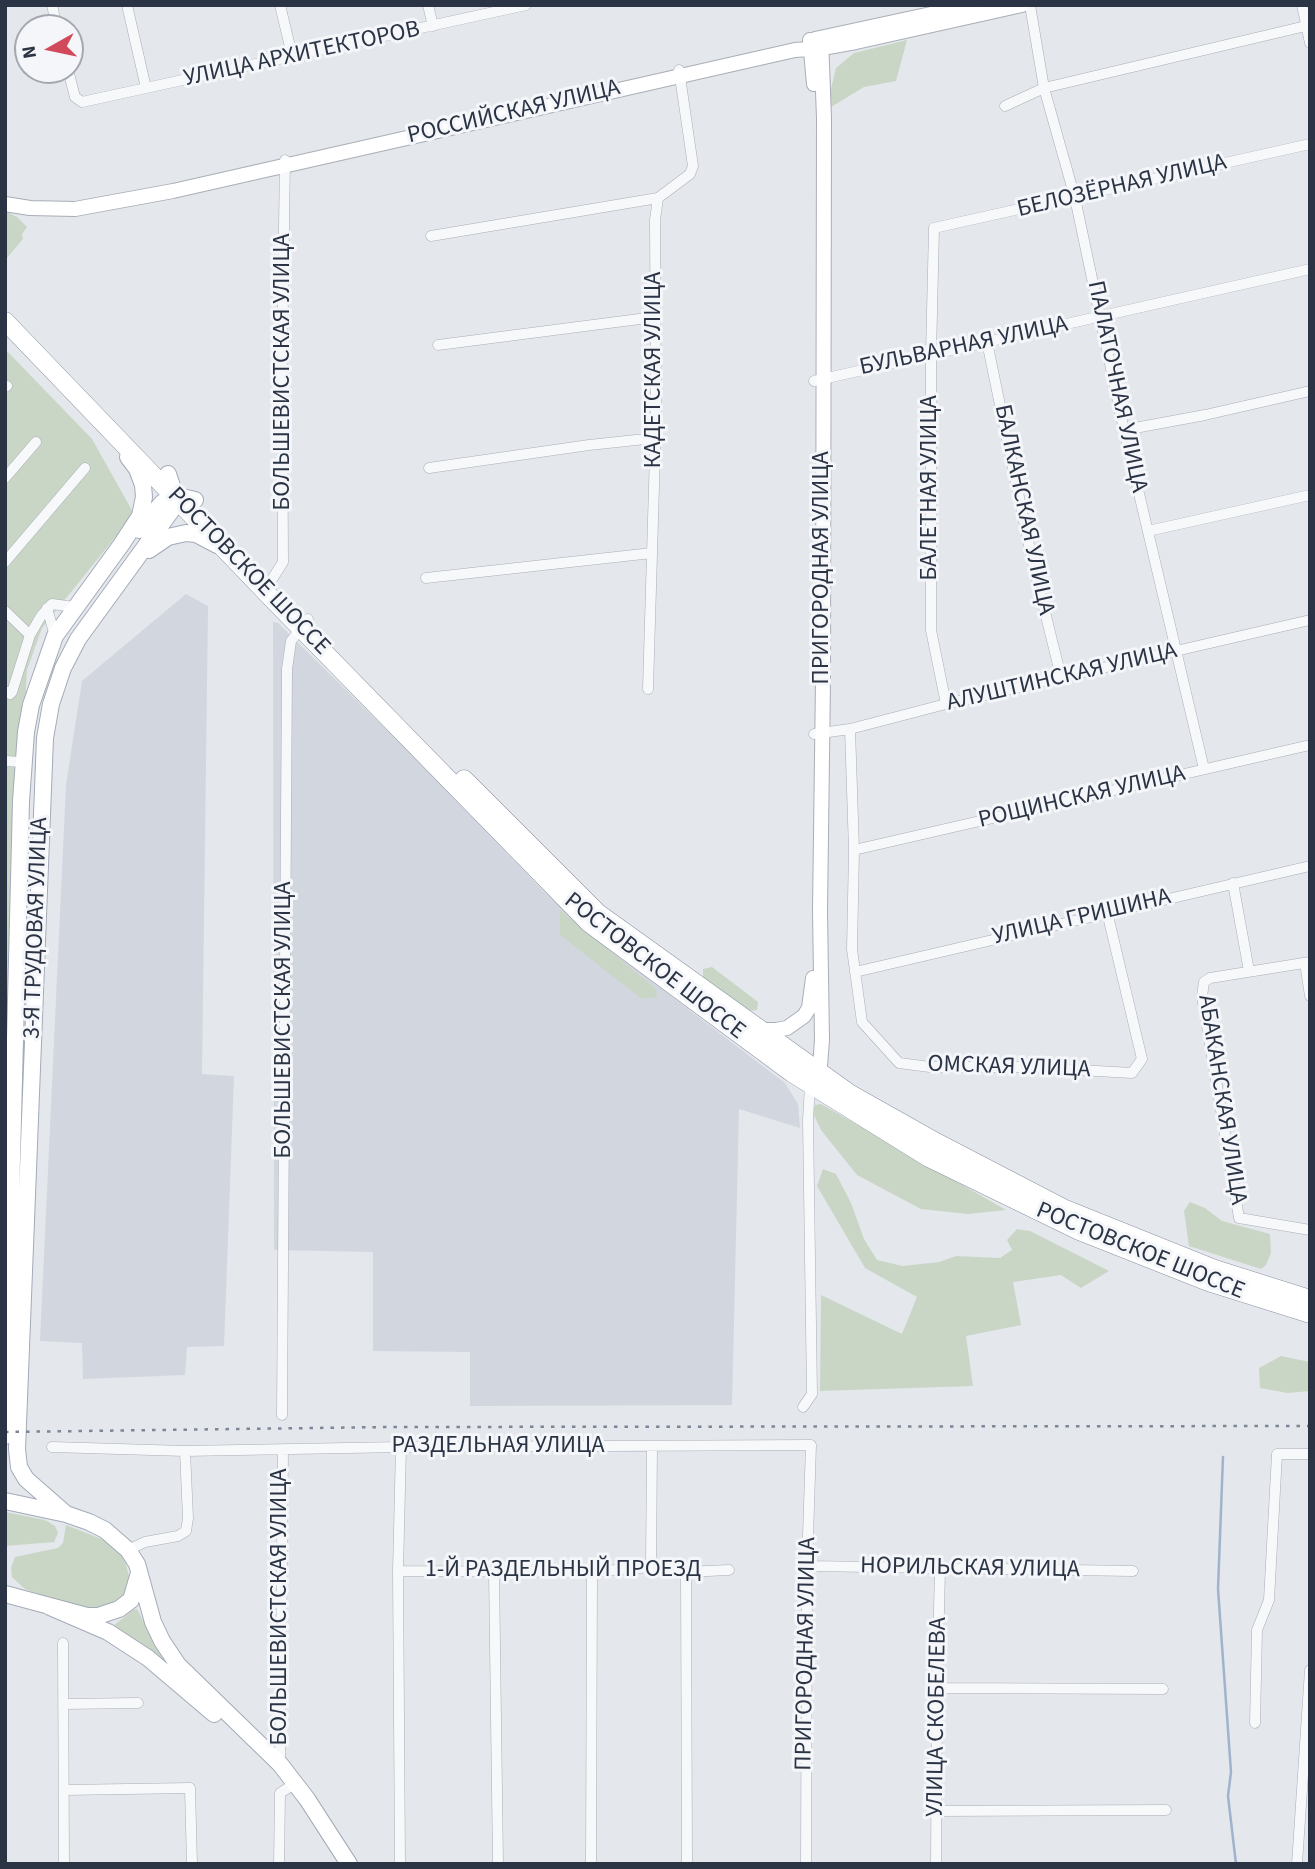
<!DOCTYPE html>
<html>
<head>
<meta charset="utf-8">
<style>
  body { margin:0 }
  #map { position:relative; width:1315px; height:1869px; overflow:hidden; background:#e4e7ec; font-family:"Source Sans 3",sans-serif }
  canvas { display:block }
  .frame { position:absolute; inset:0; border:7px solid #2b3445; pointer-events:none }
  .north { position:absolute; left:14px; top:14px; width:70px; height:70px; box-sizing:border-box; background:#f4f6f9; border:2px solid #a4a8b1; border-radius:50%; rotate:261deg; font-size:19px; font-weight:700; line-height:28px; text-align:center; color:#2b3445 }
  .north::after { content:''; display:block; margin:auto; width:24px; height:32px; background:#d1495b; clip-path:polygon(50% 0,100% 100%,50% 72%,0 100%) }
</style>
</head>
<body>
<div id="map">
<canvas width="1315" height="1869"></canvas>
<div class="frame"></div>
<div class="north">N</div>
</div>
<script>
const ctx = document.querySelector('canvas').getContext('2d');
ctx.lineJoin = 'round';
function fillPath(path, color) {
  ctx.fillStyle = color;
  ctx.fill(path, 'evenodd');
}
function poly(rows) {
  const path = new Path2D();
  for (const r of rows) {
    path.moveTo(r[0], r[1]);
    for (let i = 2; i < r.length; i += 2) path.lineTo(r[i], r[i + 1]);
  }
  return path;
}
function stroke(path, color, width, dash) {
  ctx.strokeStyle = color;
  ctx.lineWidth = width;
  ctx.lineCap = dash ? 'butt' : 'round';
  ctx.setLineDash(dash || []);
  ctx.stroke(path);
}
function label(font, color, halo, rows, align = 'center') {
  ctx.font = font + ' "Source Sans 3",sans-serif';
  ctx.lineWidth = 6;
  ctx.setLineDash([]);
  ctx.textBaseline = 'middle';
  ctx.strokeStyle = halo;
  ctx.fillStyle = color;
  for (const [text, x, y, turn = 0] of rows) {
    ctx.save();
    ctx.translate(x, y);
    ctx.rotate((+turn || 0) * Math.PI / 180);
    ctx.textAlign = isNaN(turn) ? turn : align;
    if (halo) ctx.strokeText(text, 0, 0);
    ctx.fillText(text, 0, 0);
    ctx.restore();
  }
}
fillPath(poly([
  [186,594,208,606,202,1074,234,1076,224,1346,187,1347,185,1375,83,1379,82,1343,40,1341,66,785,82,681],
  [273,622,278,623,410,753,542,890,612,951,785,1083,798,1104,800,1128,739,1109,732,1405,470,1406,470,1352,373,1351,373,1252,274,1250]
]), '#d2d6de');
fillPath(poly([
  [907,40,896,81,864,87,831,107,831,89,836,68,854,53],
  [5,211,17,217,27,227,22,234,23,239,5,260],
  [5,349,92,439,134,514,42,628,27,670,22,762,5,1306],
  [560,910,656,989,657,997,642,999,560,935],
  [712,967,758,1002,757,1010,748,1011,703,978,703,969],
  [821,1104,1006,1210,968,1214,921,1209,857,1175,821,1130,813,1113,815,1105],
  [823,1169,836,1174,851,1203,864,1239,877,1260,903,1266,939,1262,956,1256,1000,1258,1012,1250,1007,1240,1017,1229,1030,1231,1109,1271,1081,1288,1061,1275,1013,1282,1021,1325,966,1336,973,1386,820,1391,821,1295,902,1334,917,1297,865,1268,817,1186],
  [1190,1202,1205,1208,1222,1221,1270,1234,1271,1253,1266,1265,1261,1269,1189,1246,1184,1211],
  [1281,1356,1310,1362,1310,1391,1288,1393,1260,1388,1259,1368],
  [5,1512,45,1520,55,1526,58,1533,54,1542,5,1546],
  [66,1525,109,1542,119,1551,126,1564,129,1577,128,1589,124,1597,114,1605,102,1608,72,1606,25,1589,12,1577,11,1568,15,1557,58,1548,63,1543],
  [137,1609,156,1645,167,1662,167,1664,113,1626,133,1610]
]), '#c9d6c5');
stroke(poly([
  [1223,1457,1218,1589,1231,1772,1228,1796,1236,1864]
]), '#9fb4cc', 2.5);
const street = poly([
  [52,5,57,28],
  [127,5,146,88],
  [280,5,292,55],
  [428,5,433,26],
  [1030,5,1044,88,1075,198,1124,430,1204,769],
  [1302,5,1310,43],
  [68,70,75,97,82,102,526,5],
  [1005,106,1044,88,1310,25],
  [431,236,658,198],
  [987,342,1031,555,1061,677],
  [438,345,655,317],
  [814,381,1310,269],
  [5,387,7,386],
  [1124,430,1205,415,1310,391],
  [429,468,589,445,655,438],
  [5,478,36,442],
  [1148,531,1310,495],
  [5,562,85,468],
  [426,578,652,553],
  [271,581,283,562,282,361,285,160],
  [47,608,55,636],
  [5,611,30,635],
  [648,689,656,419,655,220,658,198,690,174,693,166,679,70],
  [5,691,10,694,12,692,30,635,41,616,52,604,74,607],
  [946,704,931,630,931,354,934,228,1310,144],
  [850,729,854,850,852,949,862,1022,899,1063,930,1067,1026,1067,1132,1073,1142,1059,1107,912],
  [814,734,850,729,946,704,1310,620],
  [5,761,22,762],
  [854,850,1310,745],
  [1233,883,1249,971],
  [1310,962,1210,978,1204,982,1202,996,1239,1218,1310,1230],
  [1305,963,1310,996],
  [855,972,1310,866],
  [803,1407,812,1394,808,1120,810,1085],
  [282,1415,287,669,291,641,308,619],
  [52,1447,185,1451,401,1447,811,1445,807,1566,806,1864],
  [128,1550,145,1542,178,1536,186,1531,188,1518,185,1451],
  [807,1566,1133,1571],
  [651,1567,652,1446],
  [398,1571,592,1572,651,1567,686,1572,729,1570],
  [494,1572,498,1864],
  [686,1572,687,1864],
  [63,1643,64,1864],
  [937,1688,1163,1689],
  [63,1704,138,1703],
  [1255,1723,1257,1630,1269,1600,1277,1454,1310,1454],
  [280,1764,283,1450],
  [64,1790,190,1788,192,1864],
  [936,1811,1166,1810],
  [279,1864,280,1793,288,1788],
  [400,1864,398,1571,401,1447],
  [591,1864,592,1572],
  [936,1864,937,1688,940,1570],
  [1297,1864,1310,1670]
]);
const secondary = poly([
  [815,39,973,5],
  [810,40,814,84],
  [5,204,30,208,75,209,173,191,795,50,822,48,856,42,1022,5],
  [760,1030,776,1030,787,1028,804,1016,809,1008,813,978],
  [819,1079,822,1040,820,911,823,681,824,118,821,38]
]);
const primary = poly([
  [174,495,195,500],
  [139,530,162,503,174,495],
  [149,550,168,537,186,533,196,534,217,545],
  [5,1436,21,801,26,732,31,705,55,636,121,545,140,516,144,497,143,485,137,469,128,457],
  [5,1501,66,1514,89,1522,105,1530,128,1550,137,1564,153,1622,162,1641,178,1665,280,1764,307,1799,349,1864],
  [66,1514,26,1479,19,1467,17,1449,45,738,51,704,63,668,78,639,174,507,173,489,168,474],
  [5,1594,87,1616,98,1616,119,1609,131,1600,138,1576],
  [50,1607,108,1632,148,1658,214,1714]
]);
const highway = poly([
  [5,321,278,605,589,923,792,1073,929,1158,1079,1231,1208,1282,1310,1314],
  [464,779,598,913,849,1093,936,1142,1063,1208,1215,1269,1310,1299]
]);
stroke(street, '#a9aeb7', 11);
stroke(secondary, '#a9aeb7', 16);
stroke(primary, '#a3abb8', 18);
stroke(highway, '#8b94a3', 19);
stroke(street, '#f7f8fa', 10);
stroke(secondary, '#fff', 14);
stroke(primary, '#fff', 16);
stroke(highway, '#fff', 18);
stroke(poly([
  [5,1432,389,1427,1310,1426]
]), '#7d8696', 2.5, [3.5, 7]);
label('24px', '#2b3445', '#f4f6f9', [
  ["УЛИЦА АРХИТЕКТОРОВ",302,55,-12],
  ["РОССИЙСКАЯ УЛИЦА",514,113,-13],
  ["БЕЛОЗЁРНАЯ УЛИЦА",1122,187,-13],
  ["БУЛЬВАРНАЯ УЛИЦА",964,347,-12],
  ["КАДЕТСКАЯ УЛИЦА",655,370,-90],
  ["БОЛЬШЕВИСТСКАЯ УЛИЦА",284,372,-90],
  ["ПАЛАТОЧНАЯ УЛИЦА",1116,387,78],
  ["БАЛЕТНАЯ УЛИЦА",931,488,-90],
  ["БАЛКАНСКАЯ УЛИЦА",1023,510,78],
  ["ПРИГОРОДНАЯ УЛИЦА",823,568,-90],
  ["РОСТОВСКОЕ ШОССЕ",248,572,46],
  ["АЛУШТИНСКАЯ УЛИЦА",1062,678,-13],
  ["РОЩИНСКАЯ УЛИЦА",1082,798,-13],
  ["УЛИЦА ГРИШИНА",1082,918,-13],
  ["3-Я ТРУДОВАЯ УЛИЦА",37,928,-88],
  ["РОСТОВСКОЕ ШОССЕ",654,967,38],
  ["БОЛЬШЕВИСТСКАЯ УЛИЦА",285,1020,-90],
  ["ОМСКАЯ УЛИЦА",1009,1068,2],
  ["АБАКАНСКАЯ УЛИЦА",1221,1100,81],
  ["РОСТОВСКОЕ ШОССЕ",1140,1252,22],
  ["РАЗДЕЛЬНАЯ УЛИЦА",498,1447],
  ["НОРИЛЬСКАЯ УЛИЦА",970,1569,1],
  ["1-Й РАЗДЕЛЬНЫЙ ПРОЕЗД",563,1571],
  ["БОЛЬШЕВИСТСКАЯ УЛИЦА",281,1607,-90],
  ["ПРИГОРОДНАЯ УЛИЦА",807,1654,-89],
  ["УЛИЦА СКОБЕЛЕВА",938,1717,-89]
]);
</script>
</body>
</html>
